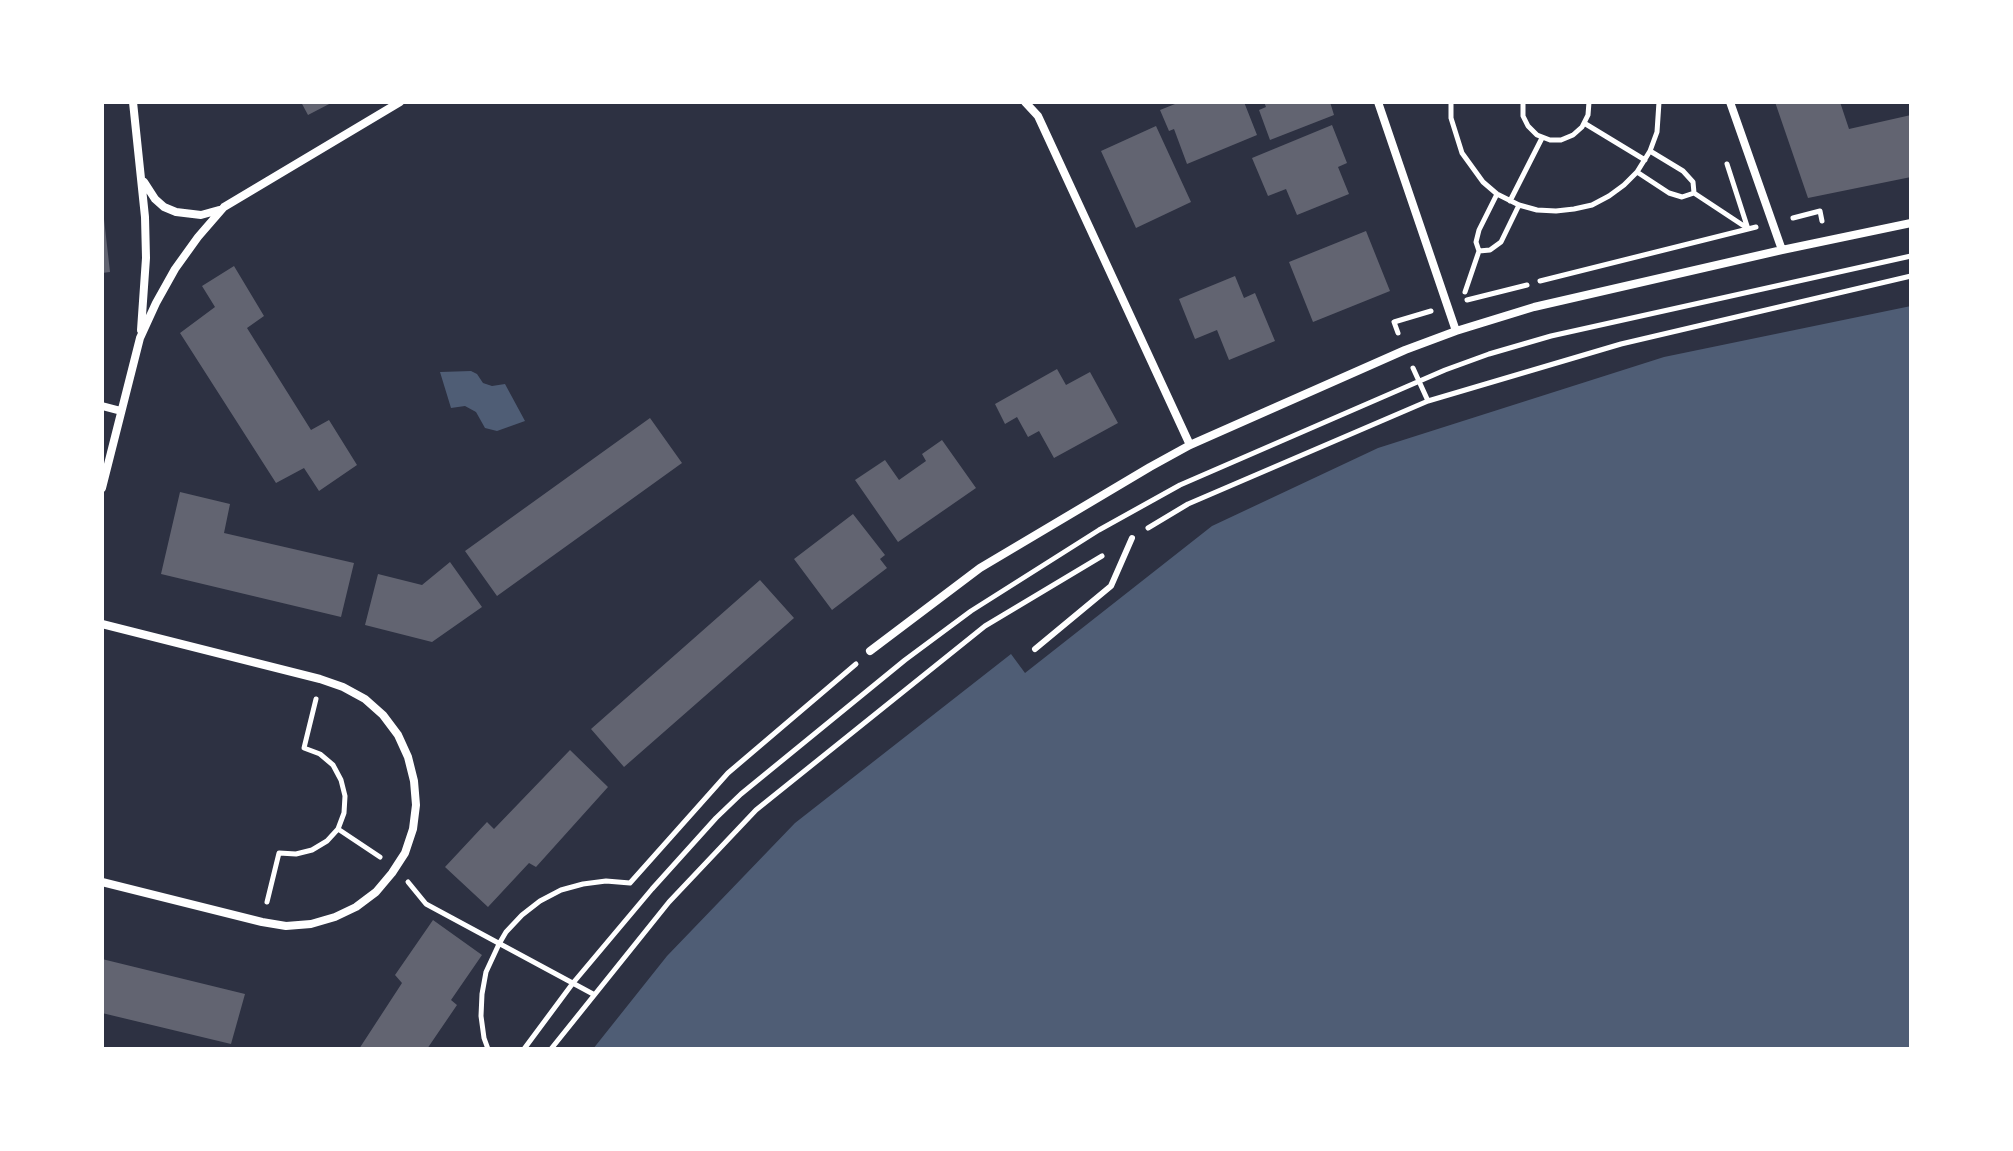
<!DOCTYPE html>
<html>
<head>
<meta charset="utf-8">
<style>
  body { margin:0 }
  #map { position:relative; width:2013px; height:1151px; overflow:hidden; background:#2d3142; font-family:Helvetica,sans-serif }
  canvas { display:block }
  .frame { position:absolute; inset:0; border:104px solid #fff; pointer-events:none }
</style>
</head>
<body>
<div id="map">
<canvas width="2013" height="1151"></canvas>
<div class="frame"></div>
</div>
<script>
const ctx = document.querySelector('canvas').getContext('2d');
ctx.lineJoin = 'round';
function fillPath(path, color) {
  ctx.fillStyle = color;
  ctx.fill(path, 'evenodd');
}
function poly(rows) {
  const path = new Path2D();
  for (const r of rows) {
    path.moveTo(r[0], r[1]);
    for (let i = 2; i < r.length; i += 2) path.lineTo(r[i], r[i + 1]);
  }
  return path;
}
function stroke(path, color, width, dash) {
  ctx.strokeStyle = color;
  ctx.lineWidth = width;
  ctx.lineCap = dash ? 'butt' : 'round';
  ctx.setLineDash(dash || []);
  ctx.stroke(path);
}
fillPath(poly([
  [1911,306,1911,1049,593,1049,667,956,795,823,1011,654,1025,673,1212,526,1378,448,1664,357],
  [471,371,477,374,483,383,492,386,505,384,525,421,497,431,485,428,476,412,465,406,451,408,440,372]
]), '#4f5d75');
fillPath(poly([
  [301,102,333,102,308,115],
  [1180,102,1244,102,1257,135,1187,164,1174,129,1169,131,1160,110],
  [1264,102,1330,102,1334,115,1270,140,1259,110,1266,107],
  [1775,102,1840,102,1849,129,1911,115,1911,177,1808,198],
  [1332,125,1347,163,1338,167,1349,194,1297,215,1286,189,1268,196,1252,158],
  [1156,126,1191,202,1136,228,1101,151],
  [104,219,110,272,102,273,102,220],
  [1366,231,1390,291,1313,322,1289,262],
  [234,266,264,316,247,328,311,430,329,420,357,465,319,491,304,468,276,483,180,333,215,307,202,286],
  [1235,276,1244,298,1255,293,1275,341,1229,360,1217,330,1195,339,1179,299],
  [1057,369,1066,385,1090,372,1118,423,1054,458,1039,431,1028,437,1017,417,1005,424,995,404],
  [650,418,682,463,497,596,465,551],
  [942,440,976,488,898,542,855,480,885,460,899,480,926,461,922,454],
  [180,492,230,504,224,533,354,563,341,617,161,574],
  [853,514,885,555,880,559,887,568,832,610,794,559],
  [450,562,482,607,432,642,365,625,378,574,422,585],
  [760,580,794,618,624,767,591,729],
  [570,750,608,787,536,867,529,863,488,907,445,867,487,822,494,829],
  [433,920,482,955,451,1000,457,1005,427,1049,359,1049,402,983,395,975],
  [102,959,245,994,231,1044,102,1013]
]), '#626471');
stroke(poly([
  [1451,102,1451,118,1462,153,1483,182,1497,194,1519,205,1537,210,1556,211,1574,209,1592,205,1609,196,1624,185,1637,172,1650,151,1657,132,1659,102],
  [1523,102,1523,116,1528,126,1537,135,1550,140,1561,140,1573,135,1582,127,1588,115,1589,102],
  [1584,123,1645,160],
  [1727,164,1748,229],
  [1637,172,1669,193,1682,197,1694,193,1693,182,1683,171,1650,151],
  [1694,193,1747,228],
  [1497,194,1479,230,1476,242,1479,251,1490,250,1501,242,1519,205],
  [1510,201,1542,138],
  [1793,218,1820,211,1822,221],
  [1540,281,1756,227],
  [1465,292,1479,251],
  [1467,300,1527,285],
  [1398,333,1394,322,1431,311],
  [1413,368,1428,401],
  [1148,528,1188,504,1428,401,1621,344,1911,276],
  [338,829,380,857],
  [408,882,426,904,593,994],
  [267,902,279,853,296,854,312,850,327,841,338,829,344,813,345,796,341,780,333,765,320,754,304,748,316,699],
  [488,1049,484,1038,481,1016,482,994,486,972,499,944,506,932,522,915,540,901,561,890,583,884,606,881,630,883,728,773,856,664],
  [524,1049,573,983,652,889,716,818,741,794,905,660,971,611,1099,530,1180,485,1445,370,1489,354,1551,336,1911,256],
  [551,1049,669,902,756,810,985,626,1102,556]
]), '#fff', 5);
stroke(poly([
  [1035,649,1111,586,1132,538]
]), '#fff', 6);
stroke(poly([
  [133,102,145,217,146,258,141,330],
  [1025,102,1038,116,1190,445],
  [1378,102,1456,331],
  [1730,102,1782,250],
  [144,182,155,199,164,207,176,212,201,215,219,210],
  [102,406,121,411],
  [102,488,140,338,156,303,175,269,198,237,224,207,400,102],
  [102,624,320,679,343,687,365,699,383,715,398,735,408,757,414,781,416,805,413,829,405,853,392,873,376,892,356,907,335,917,311,924,286,926,262,922,102,882],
  [870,651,980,568,1150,467,1190,445,1405,350,1456,331,1534,307,1782,250,1911,223]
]), '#fff', 8);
</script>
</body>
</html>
